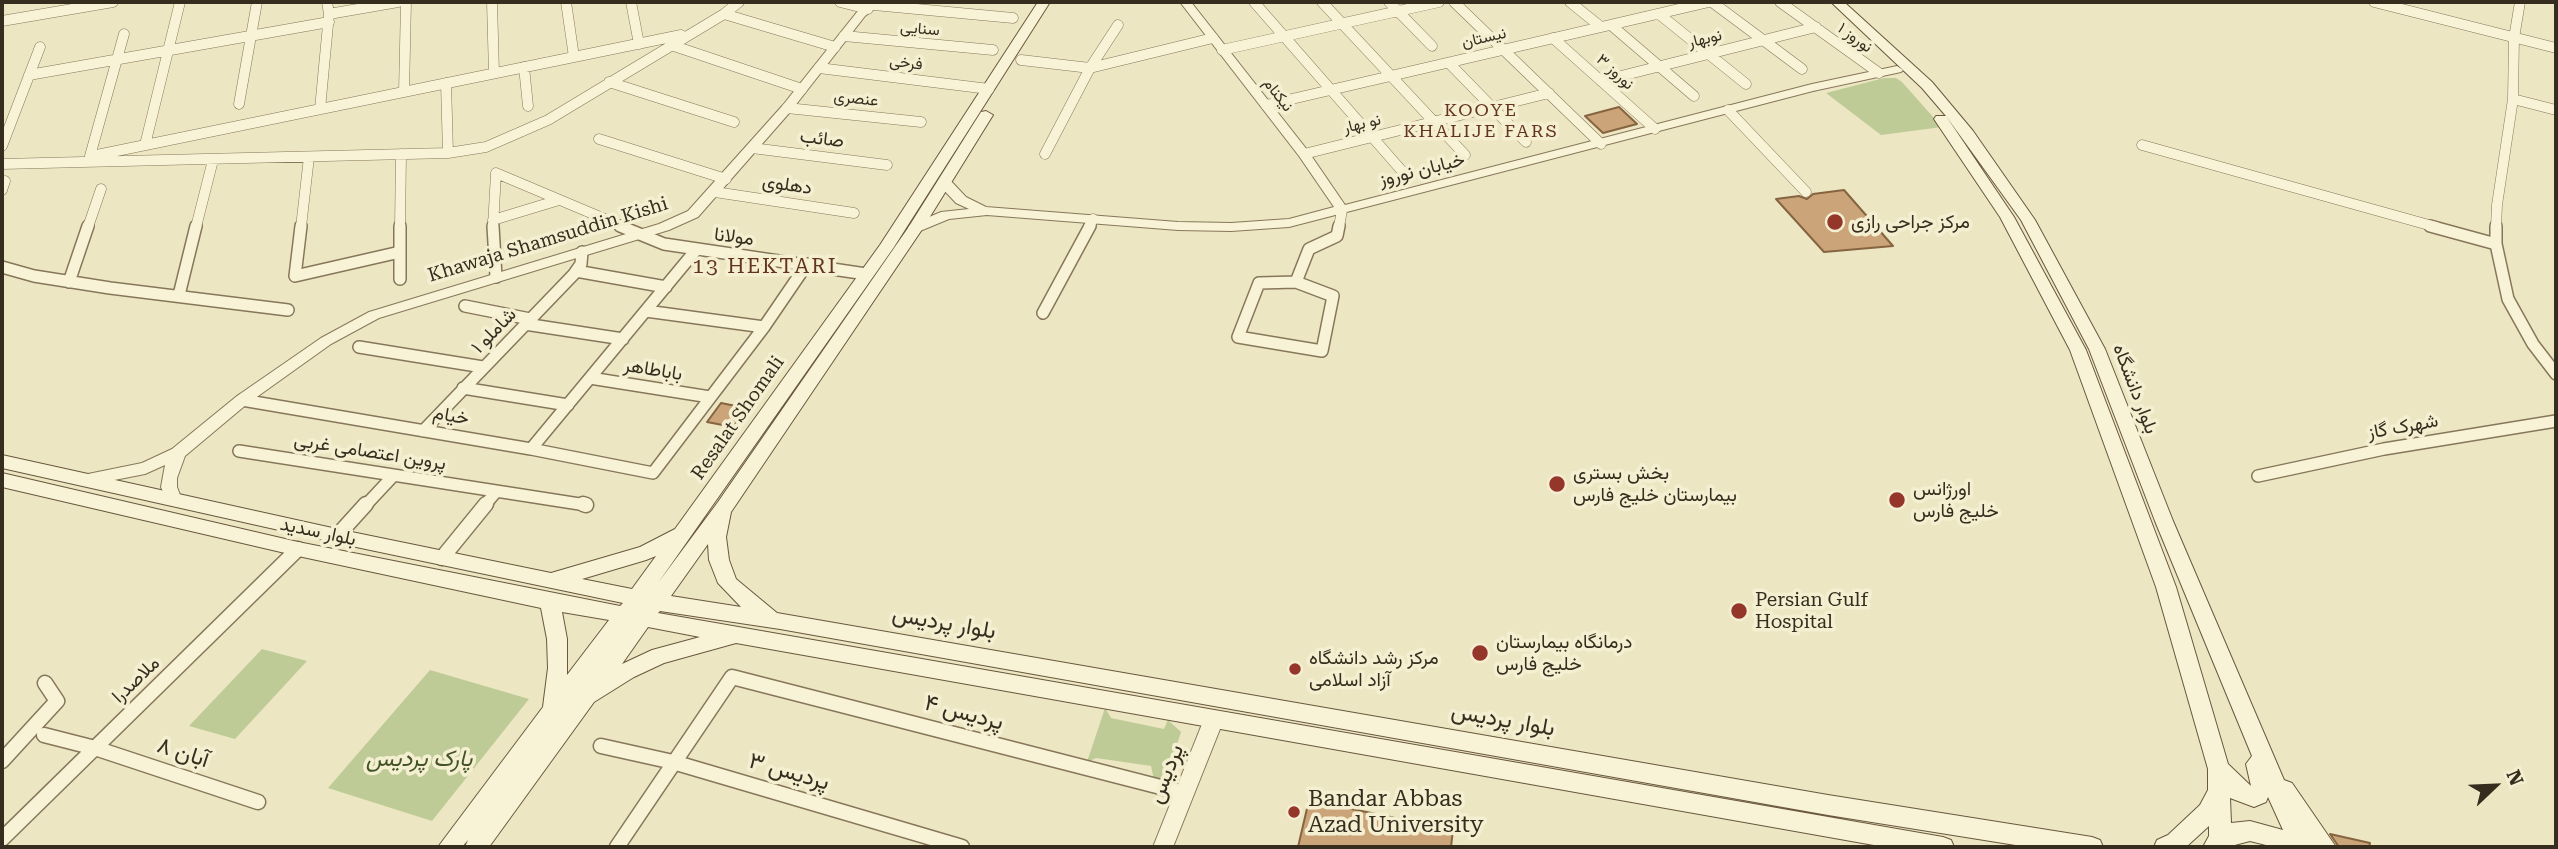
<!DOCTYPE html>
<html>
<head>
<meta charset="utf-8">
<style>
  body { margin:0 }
  #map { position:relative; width:2558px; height:849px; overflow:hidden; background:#ede6c3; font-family:"Roboto Serif",serif }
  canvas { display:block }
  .frame { position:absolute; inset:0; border:4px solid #372d1e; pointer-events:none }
  .north { position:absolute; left:2460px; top:751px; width:70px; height:70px; -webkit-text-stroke:5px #f5efd2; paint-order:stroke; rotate:67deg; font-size:19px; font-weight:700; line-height:28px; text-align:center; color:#372d1e }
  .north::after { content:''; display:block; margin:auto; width:24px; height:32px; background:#372d1e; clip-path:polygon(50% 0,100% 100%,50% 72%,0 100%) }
</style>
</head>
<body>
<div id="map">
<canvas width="2558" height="849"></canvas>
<div class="frame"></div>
<div class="north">N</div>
</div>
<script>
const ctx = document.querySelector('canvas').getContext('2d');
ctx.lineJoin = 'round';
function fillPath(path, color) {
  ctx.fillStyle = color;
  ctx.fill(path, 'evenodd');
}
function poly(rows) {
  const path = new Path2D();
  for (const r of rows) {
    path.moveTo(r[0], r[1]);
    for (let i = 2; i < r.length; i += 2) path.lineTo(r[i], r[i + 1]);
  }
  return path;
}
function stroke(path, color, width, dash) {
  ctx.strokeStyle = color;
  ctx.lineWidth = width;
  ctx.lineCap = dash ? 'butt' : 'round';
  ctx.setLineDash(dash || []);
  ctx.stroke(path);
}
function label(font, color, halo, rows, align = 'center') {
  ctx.font = font + ' "Roboto Serif",Vazirmatn,serif';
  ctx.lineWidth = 7;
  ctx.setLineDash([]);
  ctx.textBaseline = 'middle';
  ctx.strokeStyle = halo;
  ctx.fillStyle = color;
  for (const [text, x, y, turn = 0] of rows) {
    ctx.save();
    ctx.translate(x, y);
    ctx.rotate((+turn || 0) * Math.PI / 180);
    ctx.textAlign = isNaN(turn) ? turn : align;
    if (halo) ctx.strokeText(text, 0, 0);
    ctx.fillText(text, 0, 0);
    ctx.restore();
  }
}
fillPath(poly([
  [1884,78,1896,78,1902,82,1942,127,1881,135,1826,93],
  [262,649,307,661,235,739,189,726],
  [430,670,529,699,432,821,328,788],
  [1105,708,1111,718,1164,729,1168,720,1181,732,1166,780,1154,780,1151,766,1096,758,1087,762]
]), '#bfcb97');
const building = poly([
  [1619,107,1637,124,1603,133,1585,116,1619,107],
  [1844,190,1893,246,1824,252,1776,199,1799,196,1807,199,1813,194,1844,190],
  [721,403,746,408,733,427,707,422,721,403],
  [1309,800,1453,830,1451,847,1298,847,1309,800],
  [2330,834,2370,843,2369,847,2339,847,2330,834]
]);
fillPath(building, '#cba579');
stroke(building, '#866440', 2);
const minorFar2 = poly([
  [492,2,494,73],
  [566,2,574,57],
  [631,2,639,44],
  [840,2,868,9],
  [1254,2,1402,171],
  [1322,2,1465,155],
  [1389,2,1432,46],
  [1454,2,1601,144],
  [1570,2,1601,27],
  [1712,2,1802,69],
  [1780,2,1879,73],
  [2374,2,2556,48],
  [874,5,1013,18],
  [329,14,398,2],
  [724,14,835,47],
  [1659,14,1746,84],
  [2,21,113,2],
  [1611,25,1694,96],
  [844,36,993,50],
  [1553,38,1655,129],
  [671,45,802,89],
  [1222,50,1439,2],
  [1021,60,1090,68,1213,38],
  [1449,63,1526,142],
  [524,67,528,106],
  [819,68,989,89],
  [29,75,329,22],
  [1601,81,1816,27],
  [609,82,734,122],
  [446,83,448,153],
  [404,92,406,2],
  [2513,99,2556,110],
  [239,104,257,2],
  [1266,105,1709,2],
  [787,108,921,122],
  [320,109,329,14,327,2],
  [1728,110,1806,192],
  [599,139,726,179],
  [145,145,180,2],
  [2142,145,2436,227],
  [2,146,40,47],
  [752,148,887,165],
  [1045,154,1090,68,1118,25],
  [1304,154,1549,93],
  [90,156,124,34],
  [92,156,681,35],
  [2,164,448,153,486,147,548,120,724,14,739,2],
  [2,190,5,181],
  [715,192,854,213],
  [493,220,559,200],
  [88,227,101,189],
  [196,227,213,160],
  [301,227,309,157],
  [400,227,401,154],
  [493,227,496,173,624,227],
  [1089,227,1093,219],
  [1339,227,1342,210],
  [2496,227,2497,205,2513,99,2514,38,2520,2]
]);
const minorFar1 = poly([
  [301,226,295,276,400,252],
  [493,226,496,277],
  [620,226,664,244,866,274],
  [2430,226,2496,244],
  [2496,226,2496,244,2508,299,2533,344,2556,374],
  [2,267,34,276,110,288,288,310],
  [576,271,666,287],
  [400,279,400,226],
  [69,282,88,226],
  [1296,282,1333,296,1322,351,1238,337,1259,283,1296,282],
  [1296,282,1309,249,1337,236,1339,226],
  [179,295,196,226],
  [465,306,530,319],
  [646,311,764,327],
  [1043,313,1090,226],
  [525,324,623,339],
  [359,347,483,367],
  [590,378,710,397],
  [463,388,568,405],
  [242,400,531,449,653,473,764,327,807,264],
  [423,431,574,274,581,264,582,252],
  [531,449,696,250],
  [239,451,586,505],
  [2258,476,2384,449,2556,421],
  [365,506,394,475],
  [484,506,495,493]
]);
const minor = poly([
  [583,504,586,505],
  [337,536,366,504],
  [442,558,486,504],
  [44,735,95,748,258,802],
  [601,746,673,762,962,847],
  [2,761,57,701,45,683],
  [2,839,298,549],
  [617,847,732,677,1184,793]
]);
const tertiary = poly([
  [871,2,883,2,865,16,791,111,698,217,669,230,379,318,331,344,247,404,185,456,177,478,177,487,182,500,180,504,168,504,161,487,165,465,145,474,89,485,83,483,81,479,83,475,142,463,172,449,237,396,321,338,369,312,659,224,688,211,783,105,857,12,871,2],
  [1180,2,1191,2,1308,151,1345,205,1812,84,1897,66,1903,70,1901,72,1813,91,1289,227,1231,231,1178,230,987,215,949,219,920,231,910,231,908,228,910,225,941,212,969,209,956,203,939,185,939,179,944,178,949,179,966,197,986,207,1178,222,1231,223,1289,219,1334,207,1299,156,1180,2],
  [1214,711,1221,713,1224,719,1173,847,1153,847,1204,719,1207,713,1214,711]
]);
const secondary = poly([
  [1038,2,1050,2,894,247,658,583,718,502,908,228,981,112,986,111,993,115,923,228,731,512,726,537,729,560,736,579,777,613,1828,795,2092,837,2100,840,2103,847,2028,847,1828,815,780,629,660,611,658,613,1943,837,1951,840,1954,847,1885,847,736,643,664,663,634,677,594,702,489,847,465,847,468,840,462,847,438,847,543,707,548,668,547,639,541,608,298,556,2,487,2,473,298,542,620,606,623,603,337,543,2,468,2,455,337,529,551,573,640,547,675,529,880,245,1038,2],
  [708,544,709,560,718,583,741,607,671,596,708,544],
  [656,556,632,589,582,579,646,560,656,556],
  [562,612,609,620,567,675,567,639,562,612],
  [648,627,700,637,652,650,622,664,648,627],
  [1831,2,1844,2,1932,82,1973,131,2035,220,2105,349,2173,521,2284,780,2292,783,2336,847,2274,847,2250,841,2227,847,2203,847,2209,836,2209,826,2186,847,2154,847,2157,840,2168,835,2200,805,2208,790,2208,769,2156,587,2070,350,2000,217,1934,119,1936,116,1946,116,1922,88,1831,2],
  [1946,116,2021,220,2089,349,2155,521,2252,756,2246,764,2251,786,2228,764,2176,587,2086,350,2014,217,1946,116],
  [2268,797,2283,830,2250,821,2231,823,2230,798,2254,807,2266,802,2268,797]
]);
stroke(minorFar2, '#87775a', 11);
stroke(minorFar1, '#87775a', 14);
stroke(minor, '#87775a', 17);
stroke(tertiary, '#87775a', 2);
stroke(secondary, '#69583d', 2);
stroke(minorFar2, '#f8f2d6', 10);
stroke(minorFar1, '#f8f2d6', 11);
stroke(minor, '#f8f2d6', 14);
fillPath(tertiary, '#f8f2d6');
fillPath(secondary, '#f8f2d6');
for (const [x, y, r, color] of [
  [1835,222,9,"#95362b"],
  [1557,484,9,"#95362b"],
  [1897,500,9,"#95362b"],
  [1739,611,9,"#95362b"],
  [1480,653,9,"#95362b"],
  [1295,669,7,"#95362b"],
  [1294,812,7,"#95362b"]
]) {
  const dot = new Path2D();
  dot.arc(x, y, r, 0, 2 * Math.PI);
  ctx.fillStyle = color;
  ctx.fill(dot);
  stroke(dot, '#f5efd2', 2.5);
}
label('16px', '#372d1e', '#f5efd2', [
  ["سنایی",920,29,5],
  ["نیستان",1484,38,-13],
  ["نوروز ۱",1855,38,36],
  ["نوبهار",1705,39,-14],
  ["فرخی",906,63,7],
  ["نوروز ۳",1615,72,42],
  ["نیکنام",1278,95,52],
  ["عنصری",856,99,6],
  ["نو بهار",1362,124,-14]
]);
ctx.letterSpacing = '2px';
label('18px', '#63341e', '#f5efd2', [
  ["KOOYE",1481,111],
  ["KHALIJE FARS",1481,132]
]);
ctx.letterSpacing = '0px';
label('19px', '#372d1e', '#f5efd2', [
  ["صائب",822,139,7],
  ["خیابان نوروز",1422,170,-14],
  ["دهلوی",787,185,8],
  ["مولانا",734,237,7],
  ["Khawaja Shamsuddin Kishi",548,240,-17],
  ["شاملو ۱",494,331,-46],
  ["باباطاهر",653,370,9],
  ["بلوار دانشگاه",2135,389,69],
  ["خیام",451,416,10],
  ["Resalat Shomali",738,418,-55],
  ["شهرک گاز",2403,427,-10],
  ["پروین اعتصامی غربی",370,452,9],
  ["بلوار سدید",318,532,12],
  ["ملاصدرا",136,680,-44]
]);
label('19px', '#372d1e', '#f5efd2', [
  ["مرکز جراحی رازی",1851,222],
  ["بخش بستری",1573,473],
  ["بیمارستان خلیج فارس",1573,495],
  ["اورژانس",1913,489],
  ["خلیج فارس",1913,511],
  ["Persian Gulf",1755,600],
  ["Hospital",1755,622],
  ["درمانگاه بیمارستان",1496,642],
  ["خلیج فارس",1496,664],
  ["مرکز رشد دانشگاه",1309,658],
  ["آزاد اسلامی",1309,680]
], 'left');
ctx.letterSpacing = '2px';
label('21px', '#63341e', '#f5efd2', [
  ["13 HEKTARI",765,267]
]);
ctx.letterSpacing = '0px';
label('23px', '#372d1e', '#f5efd2', [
  ["بلوار پردیس",944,623,10],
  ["پردیس ۴",964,713,15],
  ["بلوار پردیس",1503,720,10],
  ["آبان ۸",183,753,18],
  ["پردیس ۳",789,772,16],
  ["پردیس",1166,774,-68]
]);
label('italic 23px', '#425325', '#f5efd2', [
  ["پارک پردیس",419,759]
]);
label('23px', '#372d1e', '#f5efd2', [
  ["Bandar Abbas",1308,799],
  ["Azad University",1308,825]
], 'left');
</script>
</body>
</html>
